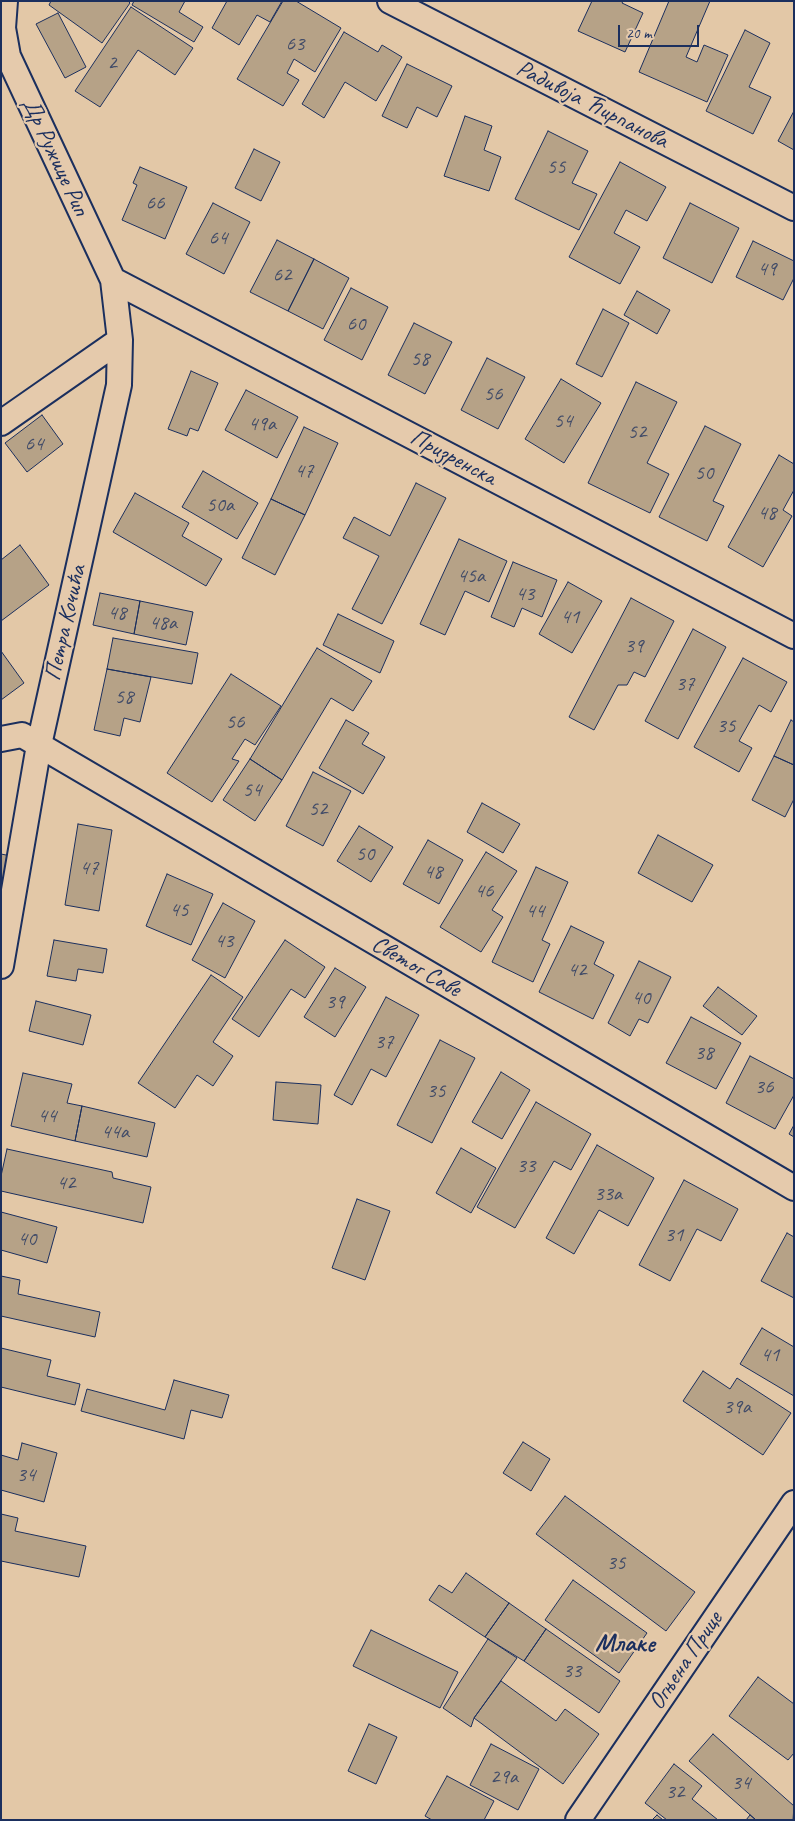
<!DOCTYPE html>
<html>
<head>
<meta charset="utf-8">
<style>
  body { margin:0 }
  #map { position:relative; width:795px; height:1821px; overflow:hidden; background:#e3c8a7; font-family:Caveat,sans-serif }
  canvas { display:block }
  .frame { position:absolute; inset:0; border:2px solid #1b2f5e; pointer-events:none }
  .scale { position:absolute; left:618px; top:25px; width:81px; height:22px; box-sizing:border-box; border:2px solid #1b2f5e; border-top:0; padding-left:6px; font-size:15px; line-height:18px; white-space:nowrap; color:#1b2f5e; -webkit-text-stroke:4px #e5caac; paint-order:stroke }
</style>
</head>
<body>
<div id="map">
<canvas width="795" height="1821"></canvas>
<div class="frame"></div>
<div class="scale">20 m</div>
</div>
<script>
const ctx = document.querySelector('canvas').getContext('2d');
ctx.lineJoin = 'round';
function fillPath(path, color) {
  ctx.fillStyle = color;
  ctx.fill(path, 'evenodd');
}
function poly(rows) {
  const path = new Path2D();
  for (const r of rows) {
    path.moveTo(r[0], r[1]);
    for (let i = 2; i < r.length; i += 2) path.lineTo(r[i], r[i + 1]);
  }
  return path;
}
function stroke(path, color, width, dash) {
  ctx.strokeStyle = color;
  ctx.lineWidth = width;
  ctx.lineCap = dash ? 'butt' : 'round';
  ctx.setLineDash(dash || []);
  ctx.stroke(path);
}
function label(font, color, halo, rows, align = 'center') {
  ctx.font = font + ' Caveat,sans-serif';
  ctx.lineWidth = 4.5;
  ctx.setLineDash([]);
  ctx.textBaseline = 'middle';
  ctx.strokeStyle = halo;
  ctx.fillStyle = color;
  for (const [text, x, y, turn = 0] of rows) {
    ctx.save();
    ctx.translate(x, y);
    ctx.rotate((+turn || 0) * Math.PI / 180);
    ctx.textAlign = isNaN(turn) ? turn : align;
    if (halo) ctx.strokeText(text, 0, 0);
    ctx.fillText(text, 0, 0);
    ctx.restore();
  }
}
const building = poly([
  [51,1,128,1,130,3,102,43,49,5,51,1],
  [134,1,185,1,179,12,203,27,194,42,132,5,134,1],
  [227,1,282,1,270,22,257,15,239,45,212,28,227,1],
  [283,1,296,1,341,28,315,72,294,59,287,73,299,80,283,106,237,79,283,1],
  [592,1,623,1,622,3,643,13,625,52,578,31,592,1],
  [669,1,710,1,686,57,697,62,704,45,728,55,707,102,639,72,669,1],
  [131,7,193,48,175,75,138,50,100,107,75,91,131,7],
  [58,13,86,67,65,78,36,24,58,13],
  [745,30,770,43,749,87,771,97,753,134,706,111,745,30],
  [344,32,378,52,382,45,402,57,376,101,345,82,324,118,302,104,344,32],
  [407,64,452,86,437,117,417,107,407,128,382,116,407,64],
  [794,111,794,150,778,141,794,111],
  [465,116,492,126,484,150,501,157,489,191,444,176,465,116],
  [548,131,588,151,572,183,597,194,579,230,515,199,548,131],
  [254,149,280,162,261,201,235,188,254,149],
  [620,162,666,187,647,221,626,210,614,233,640,247,620,284,569,257,620,162],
  [140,167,187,187,165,239,122,220,137,185,133,183,140,167],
  [213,203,250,222,224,274,186,254,213,203],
  [690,203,739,228,712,283,663,258,690,203],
  [277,240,314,259,288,311,250,292,277,240],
  [753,241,794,261,794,278,783,300,736,277,753,241],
  [314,259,349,278,323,329,288,311,314,259],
  [351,288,388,307,362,360,324,340,351,288],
  [637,291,670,310,657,334,624,315,637,291],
  [603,309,629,323,602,377,576,364,603,309],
  [414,323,452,342,425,394,388,375,414,323],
  [487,358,525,377,498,429,461,410,487,358],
  [191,371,218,383,198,431,190,428,187,436,168,429,191,371],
  [561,379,601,403,564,463,525,439,561,379],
  [636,382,677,402,647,463,669,474,650,513,588,483,636,382],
  [246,390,298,417,277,458,225,430,246,390],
  [42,415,63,444,27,472,5,443,42,415],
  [705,426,741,444,713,501,724,506,707,541,659,517,705,426],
  [304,427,338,443,305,515,271,499,304,427],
  [779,455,794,464,794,490,783,510,792,516,763,567,728,547,779,455],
  [203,471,258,503,237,539,182,507,203,471],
  [416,483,446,498,382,624,352,609,379,556,343,538,354,517,390,536,416,483],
  [135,493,189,523,182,536,222,559,206,586,113,532,135,493],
  [271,499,305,515,275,575,242,558,271,499],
  [459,539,507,561,489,602,465,591,445,635,420,624,459,539],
  [20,545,49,585,1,621,1,560,20,545],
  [513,562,557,580,542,617,522,608,514,627,491,617,513,562],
  [568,582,602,601,572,653,539,634,568,582],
  [100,593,140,601,134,634,93,625,100,593],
  [631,598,674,621,645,677,634,672,627,685,618,685,594,730,569,717,631,598],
  [140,601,193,612,186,645,134,634,140,601],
  [338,614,394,641,380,673,323,645,338,614],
  [693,629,726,647,678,739,645,721,693,629],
  [113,638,198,653,192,684,107,669,113,638],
  [317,648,372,681,353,711,331,698,282,780,250,759,317,648],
  [1,651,24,683,1,700,1,651],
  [743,658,787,682,771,712,759,705,739,741,752,748,739,772,694,747,743,658],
  [107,669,151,677,140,722,124,718,120,736,94,730,107,669],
  [231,674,281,706,255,745,245,739,232,759,239,761,212,802,167,773,231,674],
  [346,720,369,733,362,744,385,757,363,794,319,768,346,720],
  [791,720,794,722,794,765,774,756,791,720],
  [774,756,794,765,794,799,785,817,752,800,774,756],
  [250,759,282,780,255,821,223,800,250,759],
  [313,772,351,791,323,846,286,826,313,772],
  [482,803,520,824,503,853,467,832,482,803],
  [78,824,112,830,99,911,65,905,78,824],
  [359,826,393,847,371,882,337,861,359,826],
  [658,835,713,865,692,902,638,873,658,835],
  [428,840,463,860,439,904,403,884,428,840],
  [486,852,517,871,492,910,503,917,481,952,440,927,486,852],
  [1,854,11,856,1,893,1,854],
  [536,867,568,882,542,940,550,944,533,982,492,962,536,867],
  [167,874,213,894,191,945,146,926,167,874],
  [223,903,255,921,225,978,192,960,223,903],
  [571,926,604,942,594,964,614,975,593,1019,539,992,571,926],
  [54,940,107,949,103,973,78,969,76,981,47,976,54,940],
  [285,940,325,967,305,998,291,989,259,1037,232,1019,285,940],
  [639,961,671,977,648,1023,639,1019,630,1036,608,1023,639,961],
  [335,968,366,987,335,1037,304,1017,335,968],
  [211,975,243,997,213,1042,233,1056,213,1086,197,1075,175,1108,138,1083,211,975],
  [718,987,757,1016,742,1035,703,1006,718,987],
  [386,997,419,1015,386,1077,371,1069,352,1105,334,1095,386,997],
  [36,1001,91,1015,83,1045,29,1031,36,1001],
  [691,1017,741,1043,716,1089,666,1063,691,1017],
  [440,1040,475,1058,432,1143,397,1125,440,1040],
  [750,1056,794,1079,794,1095,775,1129,726,1103,750,1056],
  [501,1072,530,1090,502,1139,472,1122,501,1072],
  [23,1073,72,1084,67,1103,82,1106,75,1141,11,1126,23,1073],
  [276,1082,321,1085,318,1124,273,1120,276,1082],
  [536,1102,591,1134,571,1170,554,1161,515,1228,477,1207,536,1102],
  [82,1106,155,1123,147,1157,75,1141,82,1106],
  [794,1125,794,1137,789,1134,794,1125],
  [597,1145,654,1178,628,1226,599,1210,574,1254,546,1238,597,1145],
  [461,1148,496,1168,471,1213,436,1193,461,1148],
  [7,1149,112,1172,113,1178,151,1187,143,1223,1,1191,1,1176,7,1149],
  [684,1180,738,1209,721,1241,697,1229,670,1281,639,1265,684,1180],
  [357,1199,390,1211,365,1280,332,1268,357,1199],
  [1,1212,57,1227,47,1263,1,1250,1,1212],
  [787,1233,794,1237,794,1298,761,1281,787,1233],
  [1,1276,20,1280,18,1294,100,1312,95,1337,1,1316,1,1276],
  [762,1328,794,1347,794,1396,740,1364,762,1328],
  [1,1348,51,1360,47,1376,80,1384,75,1405,1,1387,1,1348],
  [703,1371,730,1389,737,1378,791,1413,763,1455,683,1401,703,1371],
  [174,1380,229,1395,222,1418,191,1410,184,1439,81,1411,87,1389,165,1410,174,1380],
  [523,1442,550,1459,531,1491,503,1473,523,1442],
  [22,1443,57,1453,44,1502,1,1490,1,1455,18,1460,22,1443],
  [565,1496,695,1592,666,1631,536,1534,565,1496],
  [1,1514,18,1518,15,1531,86,1546,79,1577,1,1561,1,1514],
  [466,1573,509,1603,485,1637,429,1600,439,1585,452,1593,466,1573],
  [573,1580,647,1633,619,1673,545,1620,573,1580],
  [509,1603,546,1629,524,1661,485,1637,509,1603],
  [546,1629,620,1681,599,1713,524,1661,546,1629],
  [371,1630,458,1672,440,1708,353,1666,371,1630],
  [488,1639,517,1658,474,1718,471,1727,443,1708,488,1639],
  [758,1677,794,1704,794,1753,788,1760,729,1716,758,1677],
  [501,1681,556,1721,565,1709,599,1734,563,1784,474,1718,501,1681],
  [369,1724,397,1737,376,1784,348,1771,369,1724],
  [713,1734,794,1806,793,1820,756,1820,689,1761,713,1734],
  [491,1744,539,1769,518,1810,470,1785,491,1744],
  [674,1764,702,1786,692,1799,718,1820,667,1820,645,1803,674,1764],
  [447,1776,494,1801,484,1820,432,1820,425,1816,447,1776],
  [657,1815,663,1820,652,1820,657,1815],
  [750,1815,756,1820,746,1820,750,1815]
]);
fillPath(building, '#b6a287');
stroke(building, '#1b2f5e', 1);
const street = poly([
  [390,1,794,208],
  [113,280,794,636],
  [1,423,120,340],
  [1,739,22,735,794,1188],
  [1,966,39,745,119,385,120,340,113,280,8,56,3,28,5,1],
  [578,1820,794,1503]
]);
stroke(street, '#1b2f5e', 28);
stroke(street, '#e5caac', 24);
label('21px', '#424c68', null, [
  ["63",295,44],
  ["2",112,63],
  ["55",556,167],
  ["66",155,203],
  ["64",218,238],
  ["49",767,269],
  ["62",282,275],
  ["60",356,324],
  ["58",420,359],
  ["56",493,394],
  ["54",563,421],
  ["49a",262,424],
  ["52",637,432],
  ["64",34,444],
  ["47",304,471],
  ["50",704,473],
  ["50a",220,505],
  ["48",767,513],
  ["45a",471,576],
  ["43",525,594],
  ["48",117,613],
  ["41",570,617],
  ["48a",163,623],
  ["39",634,646],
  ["37",685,684],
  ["58",124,697],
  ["56",235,722],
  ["35",726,726],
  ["54",252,790],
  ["52",318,809],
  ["50",365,854],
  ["47",89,868],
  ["48",433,872],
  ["46",484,891],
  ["45",179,910],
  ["44",535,911],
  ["43",224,941],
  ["42",577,970],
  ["40",641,998],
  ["39",335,1002],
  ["37",384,1042],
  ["38",704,1053],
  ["36",764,1087],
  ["35",436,1091],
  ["44",47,1116],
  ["44a",115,1132],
  ["33",526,1166],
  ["42",66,1183],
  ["33a",608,1194],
  ["31",674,1235],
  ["40",27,1239],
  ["41",770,1355],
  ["39a",737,1407],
  ["34",26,1475],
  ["35",616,1563],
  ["33",572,1671],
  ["29a",504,1777],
  ["34",741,1783],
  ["32",675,1792]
]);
label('24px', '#1b2f5e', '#e5caac', [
  ["Радивоја Ћирпанова",592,105,27],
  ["Др Ружице Рип",55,157,65],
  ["Призренска",453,458,28],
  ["Петра Кочића",66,623,-77],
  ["Светог Саве",416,967,30],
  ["Огњена Прице",686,1661,-56]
]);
label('bold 26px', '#1b2f5e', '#e5caac', [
  ["Млаке",625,1644]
]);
</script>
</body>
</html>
